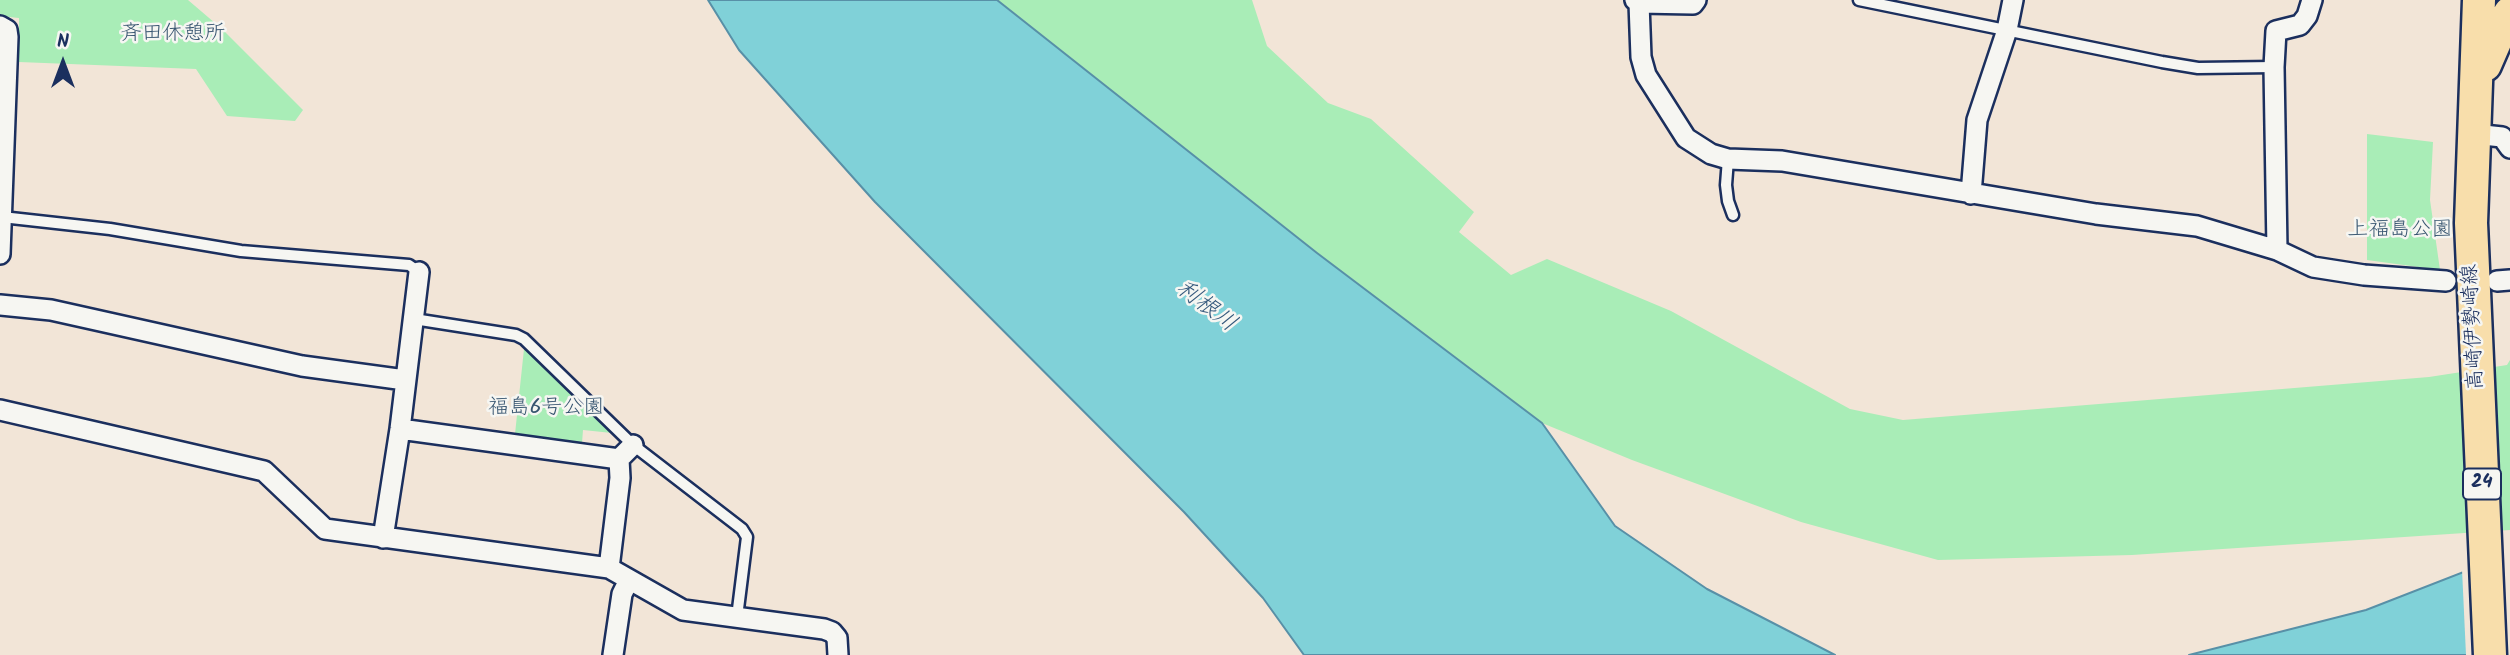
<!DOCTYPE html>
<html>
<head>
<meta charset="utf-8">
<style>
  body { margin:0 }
  #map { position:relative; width:2510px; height:655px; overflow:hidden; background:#f2e5d7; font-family:Kalam,sans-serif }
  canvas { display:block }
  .north { position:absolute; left:28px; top:28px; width:70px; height:70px; -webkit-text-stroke:5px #f6f6f2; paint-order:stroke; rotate:0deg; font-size:19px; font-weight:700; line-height:28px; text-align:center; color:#1b2f5e }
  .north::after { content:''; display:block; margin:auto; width:24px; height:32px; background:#1b2f5e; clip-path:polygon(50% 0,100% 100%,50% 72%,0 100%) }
</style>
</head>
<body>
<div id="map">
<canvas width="2510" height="655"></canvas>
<div class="north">N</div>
</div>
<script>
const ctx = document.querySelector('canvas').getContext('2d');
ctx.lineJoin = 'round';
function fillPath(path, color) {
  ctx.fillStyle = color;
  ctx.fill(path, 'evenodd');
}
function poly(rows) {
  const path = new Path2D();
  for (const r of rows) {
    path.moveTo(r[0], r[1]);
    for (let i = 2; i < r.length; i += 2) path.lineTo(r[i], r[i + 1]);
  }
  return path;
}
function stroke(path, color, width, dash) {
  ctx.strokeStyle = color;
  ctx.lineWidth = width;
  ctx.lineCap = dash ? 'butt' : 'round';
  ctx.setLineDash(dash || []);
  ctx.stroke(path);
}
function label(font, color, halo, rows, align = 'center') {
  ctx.font = font + ' Kalam,"Klee One",sans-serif';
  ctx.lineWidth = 5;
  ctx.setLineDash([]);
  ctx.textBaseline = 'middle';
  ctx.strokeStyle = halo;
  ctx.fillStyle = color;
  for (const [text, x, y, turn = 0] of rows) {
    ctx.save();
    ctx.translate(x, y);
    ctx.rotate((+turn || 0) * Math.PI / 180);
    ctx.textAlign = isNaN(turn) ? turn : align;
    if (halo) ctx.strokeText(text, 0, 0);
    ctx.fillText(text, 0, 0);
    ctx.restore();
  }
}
fillPath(poly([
  [0,0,188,0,222,29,303,110,295,121,227,116,196,69,19,62,19,18,0,16],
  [997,0,1252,0,1267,46,1328,103,1371,119,1474,212,1459,232,1511,275,1547,259,1671,311,1850,409,1903,420,2429,377,2507,365,2510,360,2510,530,2132,555,1938,560,1801,522,1632,460,1542,423,1317,253],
  [2367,134,2433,142,2430,200,2440,270,2367,260],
  [524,349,612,433,583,430,582,443,515,434]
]), '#a9edb7');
const water = poly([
  [708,0,997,0,1317,253,1542,423,1615,526,1707,589,1835,655,1304,655,1263,598,1184,512,875,202,739,50,708,0],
  [2510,554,2510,655,2189,655,2366,610,2510,554]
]);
fillPath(water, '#80d1d8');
stroke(water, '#5890a7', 2);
fillPath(poly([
  [2510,551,2510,655,2466,655,2462,569]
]), '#f2e5d7');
const lane = poly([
  [1859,0,2162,62,2198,68,2274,67],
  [1728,159,1726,185,1728,201,1733,215],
  [2,217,110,229,241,251,409,265,419,272],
  [414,319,516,335,524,339,633,445,742,529,747,537,737,617]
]);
const street = poly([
  [1635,0,1639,3,1693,4,1696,0],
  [1639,3,1641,57,1646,75,1686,138,1711,154,1728,159,1782,161,2096,214,2197,226,2277,250,2313,267,2364,275,2446,281],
  [0,26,7,30,8,37,0,254],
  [2474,134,2502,137,2510,148],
  [1971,194,1977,120,2007,30,2013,0],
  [2277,250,2274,67,2276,31,2300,25,2307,16,2312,0],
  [2497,281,2510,280],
  [0,305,51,310,302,366,405,380],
  [0,410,264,471,325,529,609,568,683,610,824,629,832,632,837,638,838,655],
  [400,429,619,459,620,478,609,568],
  [619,459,633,445],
  [383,538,400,429,419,272],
  [613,655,622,594,629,580]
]);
const primary = poly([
  [2479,0,2471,223,2490,655],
  [2485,65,2501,28,2510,13]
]);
stroke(lane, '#1b2f5e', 15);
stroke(street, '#1b2f5e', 24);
stroke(primary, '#1b2f5e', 37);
stroke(lane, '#f6f6f2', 10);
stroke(street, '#f6f6f2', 19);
stroke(primary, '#f8deab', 32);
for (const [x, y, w] of [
  [2482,484,38]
]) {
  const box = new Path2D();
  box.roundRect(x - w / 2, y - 15.5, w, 31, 5);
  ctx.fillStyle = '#f6f6f2';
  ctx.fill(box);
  stroke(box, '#1b2f5e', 2);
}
label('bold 19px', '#1b2f5e', null, [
  ["24",2482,484]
]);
label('21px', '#375570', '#f6f6f2', [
  ["斉田休憩所",173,35],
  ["上福島公園",2400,231],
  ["福島6号公園",546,409]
]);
label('21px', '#1b2f5e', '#f6f6f2', [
  ["高崎伊勢崎線",2475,327,-93]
]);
label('italic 23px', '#34587c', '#f6f6f2', [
  ["利根川",1205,308,37]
]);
</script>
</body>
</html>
